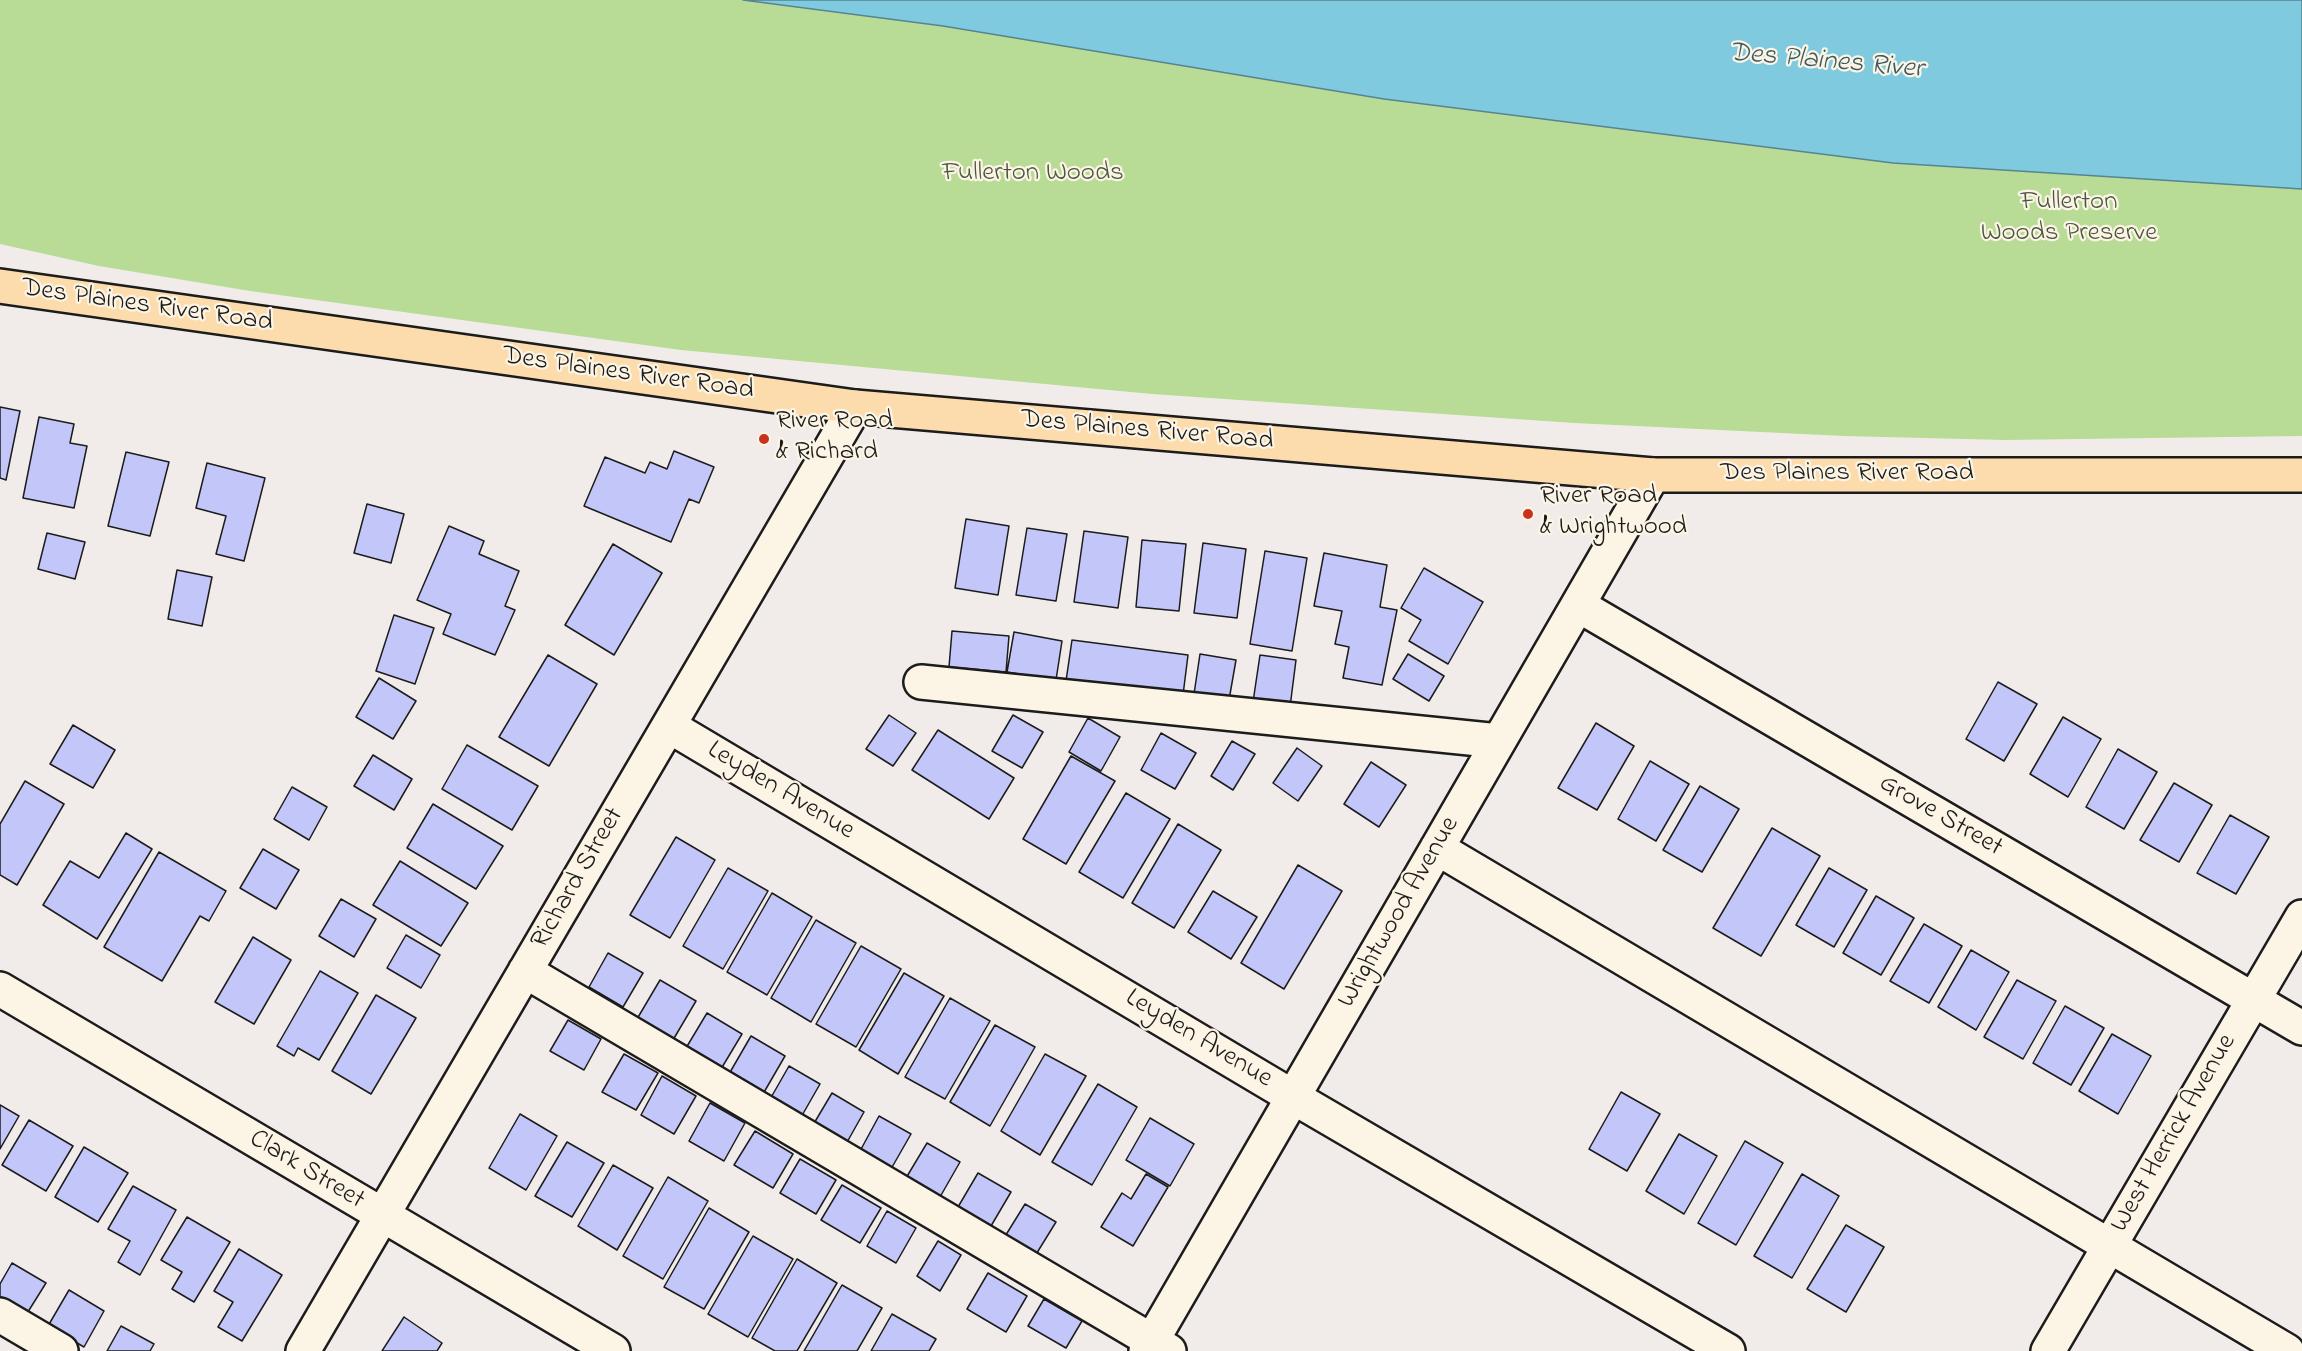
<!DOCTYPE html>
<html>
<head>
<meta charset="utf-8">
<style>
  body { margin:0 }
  canvas { display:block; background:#f1ece9 }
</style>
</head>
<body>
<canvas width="2302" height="1351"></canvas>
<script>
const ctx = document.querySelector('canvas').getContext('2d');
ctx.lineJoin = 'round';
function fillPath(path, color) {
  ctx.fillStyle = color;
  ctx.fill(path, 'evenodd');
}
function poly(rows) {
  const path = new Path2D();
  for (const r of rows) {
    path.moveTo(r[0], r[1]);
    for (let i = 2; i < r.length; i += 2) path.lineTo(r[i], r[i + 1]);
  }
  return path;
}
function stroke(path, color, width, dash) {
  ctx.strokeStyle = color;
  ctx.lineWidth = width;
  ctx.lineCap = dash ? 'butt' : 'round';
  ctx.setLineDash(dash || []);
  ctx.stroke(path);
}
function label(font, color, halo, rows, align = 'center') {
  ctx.font = font + ' "Indie Flower",sans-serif';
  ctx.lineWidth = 4.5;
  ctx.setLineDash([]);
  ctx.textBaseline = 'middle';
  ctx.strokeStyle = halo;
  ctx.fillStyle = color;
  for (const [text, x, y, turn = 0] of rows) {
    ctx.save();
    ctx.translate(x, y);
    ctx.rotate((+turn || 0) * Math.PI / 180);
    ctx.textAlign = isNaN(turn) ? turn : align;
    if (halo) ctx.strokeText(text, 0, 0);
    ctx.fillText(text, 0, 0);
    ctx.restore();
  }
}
fillPath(poly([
  [0,0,2302,0,2302,436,2005,440,1844,436,1574,423,1152,394,681,350,250,291,99,266,0,244]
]), '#b8dc96');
const water = poly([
  [743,0,2302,0,2302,189,1893,163,1384,99,943,26,743,0]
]);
fillPath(water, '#7fcadf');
stroke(water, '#578491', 1.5);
const building = poly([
  [0,407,20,411,6,480,0,478,0,407],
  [39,417,74,424,70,443,87,446,74,508,23,498,39,417],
  [674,451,714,467,699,503,689,499,671,542,584,506,605,457,645,473,650,462,667,469,674,451],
  [126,452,169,462,150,536,108,526,126,452],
  [207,463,265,478,244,561,216,554,226,516,196,508,207,463],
  [367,504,404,514,391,563,354,553,367,504],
  [966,519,1009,526,998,595,955,588,966,519],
  [449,526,484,541,479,554,519,571,505,606,515,610,495,655,443,634,451,614,417,600,449,526],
  [1027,528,1067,534,1056,601,1016,595,1027,528],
  [1084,531,1128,537,1118,608,1074,602,1084,531],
  [47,533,85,542,75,579,38,569,47,533],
  [1142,540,1186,544,1179,611,1136,607,1142,540],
  [1203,543,1246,549,1237,618,1194,613,1203,543],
  [613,544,662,573,614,655,565,625,613,544],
  [1265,551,1307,558,1292,651,1250,644,1265,551],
  [1324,553,1387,565,1380,607,1397,610,1382,685,1343,678,1349,647,1335,644,1342,611,1314,606,1324,553],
  [1424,568,1483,602,1448,664,1409,641,1421,620,1401,608,1424,568],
  [177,570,212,577,202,626,168,619,177,570],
  [394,615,434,628,415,684,376,671,394,615],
  [952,631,1009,636,1006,672,949,667,952,631],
  [1014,632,1062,641,1056,680,1007,672,1014,632],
  [1072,640,1188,655,1183,695,1066,681,1072,640],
  [1200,654,1236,660,1229,700,1194,694,1200,654],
  [1408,654,1444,676,1429,701,1393,679,1408,654],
  [548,655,597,684,549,766,499,737,548,655],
  [1260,655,1296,660,1290,707,1253,702,1260,655],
  [379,678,416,701,393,739,356,717,379,678],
  [1998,682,2037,704,2004,761,1966,739,1998,682],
  [889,715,916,733,893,766,866,749,889,715],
  [1013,715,1043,732,1022,768,992,751,1013,715],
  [2063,717,2101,739,2068,797,2030,774,2063,717],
  [1088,718,1120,737,1101,771,1069,752,1088,718],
  [1596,723,1634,746,1597,810,1558,788,1596,723],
  [73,725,115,750,93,788,50,764,73,725],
  [938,730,1014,778,989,819,912,770,938,730],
  [1161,733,1196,753,1175,789,1141,770,1161,733],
  [1232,741,1255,754,1233,790,1211,776,1232,741],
  [467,745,538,786,512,830,442,789,467,745],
  [1297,748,1322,766,1298,801,1273,783,1297,748],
  [2118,749,2157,772,2124,829,2086,807,2118,749],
  [373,755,412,779,394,810,354,786,373,755],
  [1071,756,1115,781,1066,864,1023,839,1071,756],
  [1650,761,1689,784,1656,841,1618,819,1650,761],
  [1371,762,1406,785,1379,827,1344,804,1371,762],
  [25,781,64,804,17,885,0,875,0,824,25,781],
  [2174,783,2212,805,2179,862,2140,840,2174,783],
  [1700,786,1739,809,1702,872,1663,850,1700,786],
  [292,787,327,807,309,840,274,819,292,787],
  [1126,793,1170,819,1123,898,1079,872,1126,793],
  [433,804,503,846,476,889,407,848,433,804],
  [2230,815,2269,837,2236,894,2197,873,2230,815],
  [1178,824,1221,850,1174,928,1132,903,1178,824],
  [1772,828,1820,856,1761,956,1713,928,1772,828],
  [126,833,152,849,97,939,43,905,70,861,99,878,126,833],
  [676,837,715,860,670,938,630,915,676,837],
  [263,849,299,870,276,909,240,888,263,849],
  [159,852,226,891,209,921,200,916,162,981,104,947,159,852],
  [400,861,468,903,441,946,373,905,400,861],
  [1298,865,1342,891,1284,989,1241,963,1298,865],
  [728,868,768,891,723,969,683,946,728,868],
  [1829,868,1867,890,1834,947,1796,925,1829,868],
  [1213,891,1257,917,1231,959,1188,932,1213,891],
  [772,893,812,917,767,995,727,972,772,893],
  [1876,896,1914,918,1881,975,1843,953,1876,896],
  [341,899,376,919,354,957,319,936,341,899],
  [816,920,856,943,811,1022,771,998,816,920],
  [1924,924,1962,946,1929,1003,1890,981,1924,924],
  [406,935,440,955,421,988,387,968,406,935],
  [253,937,291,960,254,1024,215,1002,253,937],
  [861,946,901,969,856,1047,816,1024,861,946],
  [1971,950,2009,972,1976,1030,1938,1007,1971,950],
  [608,953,643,973,623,1007,589,987,608,953],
  [320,971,358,993,319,1060,298,1048,294,1056,277,1046,320,971],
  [904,973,944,996,898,1074,859,1050,904,973],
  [660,980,696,1001,673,1040,637,1019,660,980],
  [2017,980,2056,1001,2023,1059,1984,1037,2017,980],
  [376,995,416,1018,371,1094,332,1071,376,995],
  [950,998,990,1021,945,1099,905,1077,950,998],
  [2065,1006,2104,1028,2071,1085,2033,1063,2065,1006],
  [707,1013,742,1034,721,1069,686,1048,707,1013],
  [568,1020,601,1039,584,1070,550,1051,568,1020],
  [995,1025,1035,1047,990,1126,950,1102,995,1025],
  [2112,1034,2151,1056,2118,1114,2079,1091,2112,1034],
  [751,1036,785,1056,763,1094,729,1074,751,1036],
  [624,1054,658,1073,636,1110,602,1092,624,1054],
  [1045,1054,1086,1076,1040,1155,1001,1131,1045,1054],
  [789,1066,820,1084,800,1119,769,1101,789,1066],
  [662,1076,696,1096,674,1134,641,1115,662,1076],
  [1098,1084,1137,1107,1092,1185,1052,1162,1098,1084],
  [1621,1092,1660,1114,1627,1171,1589,1149,1621,1092],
  [832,1093,864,1112,846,1144,813,1125,832,1093],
  [710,1103,745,1123,724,1161,689,1141,710,1103],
  [0,1105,19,1116,0,1149,0,1105],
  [520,1114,557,1136,526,1190,489,1168,520,1114],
  [879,1116,911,1134,891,1169,860,1151,879,1116],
  [1150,1118,1194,1144,1170,1186,1126,1160,1150,1118],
  [29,1120,73,1146,46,1191,2,1165,29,1120],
  [755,1131,793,1154,773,1188,734,1165,755,1131],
  [1679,1134,1717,1156,1684,1214,1646,1191,1679,1134],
  [1745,1141,1783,1163,1736,1245,1698,1223,1745,1141],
  [567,1142,604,1163,572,1217,535,1196,567,1142],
  [927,1143,960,1162,940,1197,906,1178,927,1143],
  [84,1147,128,1173,98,1222,55,1197,84,1147],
  [800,1159,836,1180,816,1214,780,1193,800,1159],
  [613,1165,653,1188,617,1250,578,1226,613,1165],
  [978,1173,1011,1192,991,1226,958,1207,978,1173],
  [1146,1174,1168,1187,1133,1246,1101,1227,1122,1193,1131,1199,1146,1174],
  [1802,1174,1839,1196,1792,1278,1754,1256,1802,1174],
  [668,1177,708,1201,663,1279,623,1256,668,1177],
  [842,1185,881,1208,860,1243,821,1220,842,1185],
  [133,1186,176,1210,140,1275,118,1262,130,1241,108,1229,133,1186],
  [1025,1204,1056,1222,1035,1256,1004,1238,1025,1204],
  [709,1208,749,1232,704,1309,664,1287,709,1208],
  [887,1211,916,1228,896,1263,867,1246,887,1211],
  [187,1217,230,1242,194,1302,172,1289,182,1272,161,1260,187,1217],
  [1846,1225,1884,1247,1846,1312,1807,1289,1846,1225],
  [753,1236,793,1259,748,1337,708,1314,753,1236],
  [938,1241,961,1255,940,1291,917,1276,938,1241],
  [239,1249,282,1275,242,1341,218,1327,233,1302,214,1291,239,1249],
  [797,1259,837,1283,797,1351,775,1351,752,1338,797,1259],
  [12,1263,46,1283,26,1315,0,1299,0,1284,12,1263],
  [988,1273,1027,1296,1006,1332,967,1309,988,1273],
  [842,1285,882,1308,857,1351,804,1351,842,1285],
  [69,1290,104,1311,84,1347,48,1326,69,1290],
  [1044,1299,1082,1321,1066,1348,1028,1326,1044,1299],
  [892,1314,936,1339,929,1351,871,1351,892,1314],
  [404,1317,442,1343,437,1351,382,1351,404,1317],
  [121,1326,154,1344,150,1351,107,1351,121,1326]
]);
fillPath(building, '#c3c6f9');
stroke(building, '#1c1c1c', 1.5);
const minor = poly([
  [1578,605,2302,1028],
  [921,682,1499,741],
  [669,726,1293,1097,1728,1351],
  [1437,848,2287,1351],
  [525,971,1169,1351],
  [0,989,613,1351],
  [0,1315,61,1351],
  [303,1351,855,407],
  [1146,1351,1653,475],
  [2048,1351,2302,917]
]);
const major = poly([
  [0,286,855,407,1653,475,2302,475]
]);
stroke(minor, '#1c1c1c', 38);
stroke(major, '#1c1c1c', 38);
stroke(minor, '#fcf5e5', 33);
stroke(major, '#fcdcac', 33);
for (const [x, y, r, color] of [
  [764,439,6,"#c8321e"],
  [1528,514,6,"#c8321e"]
]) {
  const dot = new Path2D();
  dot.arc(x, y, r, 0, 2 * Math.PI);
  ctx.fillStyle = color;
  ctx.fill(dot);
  stroke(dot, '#fcf5e5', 2);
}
label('27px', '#4b5641', '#fcf5e5', [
  ["Fullerton Woods",1033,175],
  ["Fullerton",2069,204],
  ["Woods Preserve",2069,235]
]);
label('27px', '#1c1c1c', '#fcf5e5', [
  ["Des Plaines River Road",147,307,8],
  ["Des Plaines River Road",628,375,8],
  ["Des Plaines River Road",1147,432,5],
  ["Des Plaines River Road",1847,475],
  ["Leyden Avenue",780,792,31],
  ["Grove Street",1940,817,30],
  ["Richard Street",579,879,-60],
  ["Wrightwood Avenue",1400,913,-60],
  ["Leyden Avenue",1198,1040,31],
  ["West Herrick Avenue",2175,1134,-60],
  ["Clark Street",306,1171,31]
]);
label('27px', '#1c1c1c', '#fcf5e5', [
  ["River Road",776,423],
  ["& Richard",776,454],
  ["River Road",1540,498],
  ["& Wrightwood",1540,529]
], 'left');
label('italic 28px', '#3f5960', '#fcf5e5', [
  ["Des Plaines River",1826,63,5]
]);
</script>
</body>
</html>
